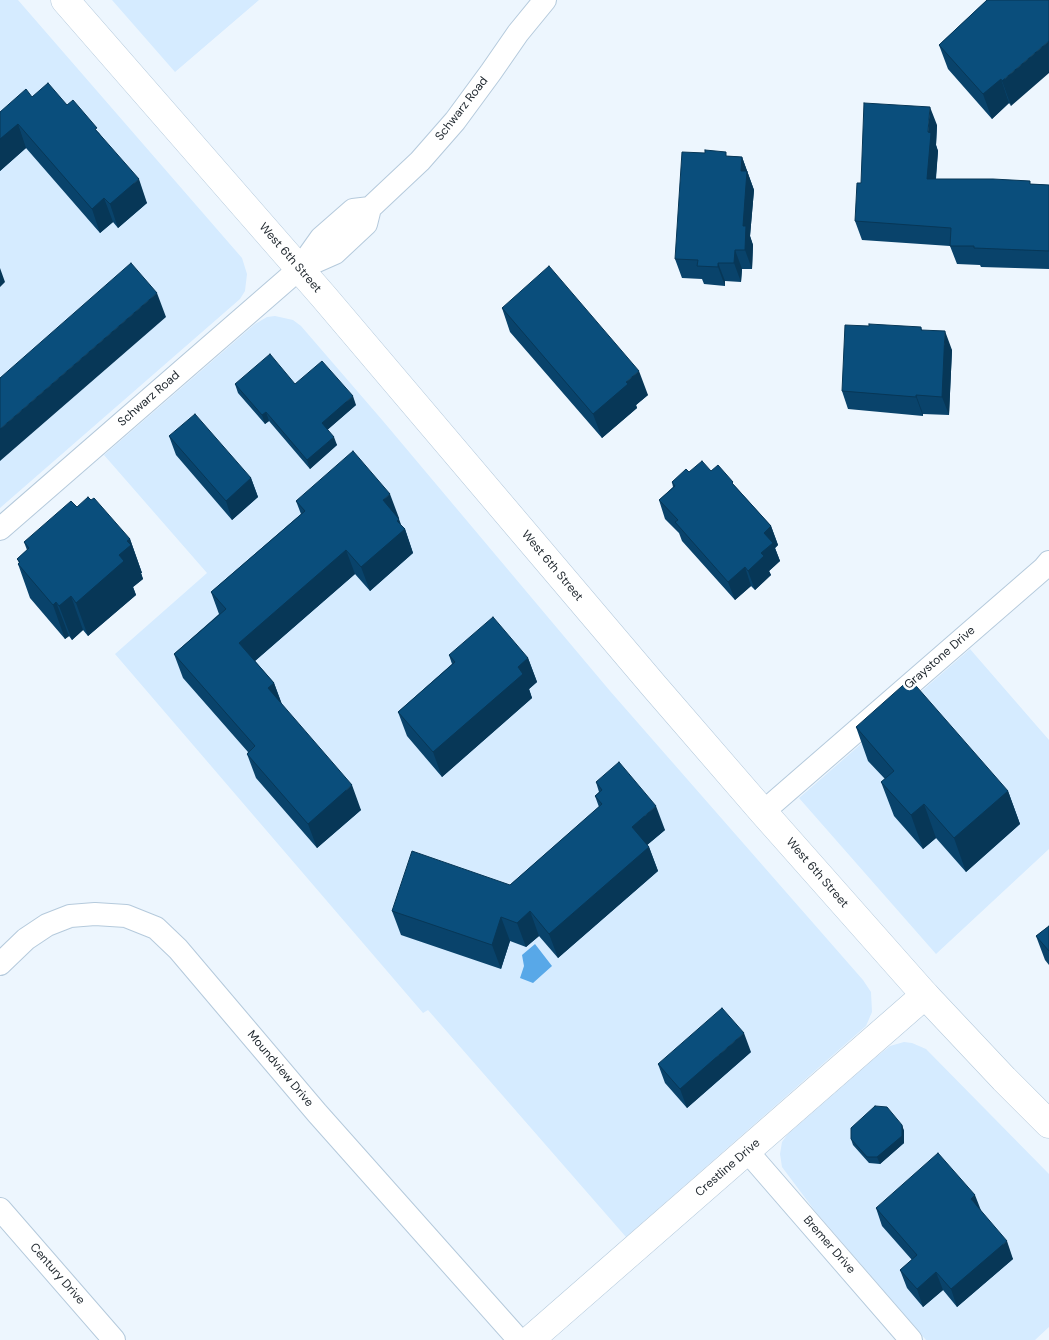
<!DOCTYPE html>
<html>
<head>
<meta charset="utf-8">
<style>
  body { margin:0 }
  canvas { display:block; background:#edf6fe }
</style>
</head>
<body>
<canvas width="1049" height="1340"></canvas>
<script>
const ctx = document.querySelector('canvas').getContext('2d');
ctx.lineJoin = 'round';
function fillPath(path, color) {
  ctx.fillStyle = color;
  ctx.fill(path, 'evenodd');
}
function poly(rows) {
  const path = new Path2D();
  for (const r of rows) {
    path.moveTo(r[0], r[1]);
    for (let i = 2; i < r.length; i += 2) path.lineTo(r[i], r[i + 1]);
  }
  return path;
}
function stroke(path, color, width, dash) {
  ctx.strokeStyle = color;
  ctx.lineWidth = width;
  ctx.lineCap = dash ? 'butt' : 'round';
  ctx.setLineDash(dash || []);
  ctx.stroke(path);
}
function label(font, color, halo, rows, align = 'center') {
  ctx.font = font + ' "DM Sans",sans-serif';
  ctx.lineWidth = 5;
  ctx.setLineDash([]);
  ctx.textBaseline = 'middle';
  ctx.strokeStyle = halo;
  ctx.fillStyle = color;
  for (const [text, x, y, turn = 0] of rows) {
    ctx.save();
    ctx.translate(x, y);
    ctx.rotate((+turn || 0) * Math.PI / 180);
    ctx.textAlign = isNaN(turn) ? turn : align;
    if (halo) ctx.strokeText(text, 0, 0);
    ctx.fillText(text, 0, 0);
    ctx.restore();
  }
}
fillPath(poly([
  [0,0,18,0,242,258,247,274,245,291,240,299,0,508],
  [112,0,259,0,175,72],
  [275,316,293,320,301,326,383,421,610,691,863,980,871,992,872,1012,866,1026,626,1237,428,1010,423,1013,115,654,207,573,104,455,255,324,267,317],
  [970,649,1049,740,1049,849,936,954,799,798],
  [904,1042,912,1043,926,1049,1049,1174,1049,1327,1035,1340,926,1340,815,1211,782,1167,780,1154,782,1142,787,1135,875,1058,890,1046]
]), '#d5ebff');
fillPath(poly([
  [535,944,552,966,533,983,520,978,524,966,522,955]
]), '#58a8e8');
const street = poly([
  [301,268,335,253,366,224,370,208,420,161,455,121,491,72,518,33,545,0],
  [0,529,299,269,321,238,353,210,370,208],
  [763,812,1044,568,1049,562],
  [0,964,26,939,47,925,70,916,95,914,126,916,156,928,178,949,317,1113,519,1340],
  [747,1151,911,1340],
  [0,1209,114,1340]
]);
const secondary = poly([
  [530,1340,925,995]
]);
const primary = poly([
  [65,0,324,297,654,686,763,812,925,995,1004,1079,1049,1124]
]);
stroke(street, '#b5cadc', 24);
stroke(secondary, '#b5cadc', 29);
stroke(primary, '#b5cadc', 29);
stroke(street, '#fff', 22);
stroke(secondary, '#fff', 28);
stroke(primary, '#fff', 28);
fillPath(poly([
  [987,0,1011,106,1009,103,992,119,948,69,939,45],
  [32,97,67,105,99,133,147,203,118,228,113,222,100,233,26,148,0,171,0,112],
  [937,125,936,145,938,151,936,179,1030,181,1030,184,1049,185,1049,269,981,267,980,265,957,264,950,246,862,240,855,221,861,183],
  [728,156,742,157,754,190,750,236,753,245,752,269,742,269,741,282,725,281,725,286,704,284,702,279,682,278,675,259],
  [502,308,648,395,636,405,637,408,602,438,510,332],
  [869,326,921,327,922,330,952,350,949,415,923,414,923,416,848,409,842,391],
  [235,384,295,384,356,405,327,430,337,445,310,469,269,421,265,424,238,393],
  [169,436,251,478,258,497,232,520,176,455],
  [711,471,734,485,771,526,778,545,775,548,780,561,769,571,771,575,755,590,751,586,735,600,682,541,679,533,665,519,659,500,673,487,672,482,689,472],
  [296,501,399,518,398,519,401,525,405,529,413,553,370,591,355,574,255,661,274,683,282,705,361,810,317,848,256,778,247,754,248,752,183,678,174,654,219,614,211,592,301,514],
  [77,507,130,539,142,573,141,573,143,579,133,587,136,595,88,636,83,630,72,640,69,636,65,639,30,598,18,564,19,563,17,559,27,550,24,542],
  [449,655,528,658,537,682,529,689,532,698,442,777,407,736,398,712,452,664],
  [856,727,1008,791,1020,824,966,872,936,838,923,849,894,816,881,782,885,779,868,761],
  [596,782,665,830,647,845,649,847,658,871,558,958,539,936,526,947,510,941,501,969,401,935,392,911,510,885,599,807,595,796,599,792],
  [1049,926,1049,965,1045,960,1036,936],
  [751,1052,687,1108,665,1083,658,1064],
  [902,1125,904,1131,904,1143,880,1164,869,1163,853,1145,851,1139],
  [876,1208,981,1212,1013,1259,957,1307,943,1290,923,1307,907,1288,900,1270,912,1260,882,1226]
]), '#09436b');
fillPath(poly([
  [1049,41,1049,73,1011,106,1002,81],
  [1001,79,1009,103,992,119,983,94],
  [930,107,937,125,936,145,938,151,934,198,927,179,928,132],
  [18,124,26,148,0,171,0,139],
  [742,157,754,190,750,236,753,245,752,269,745,250,743,226,741,171],
  [139,179,147,203,118,228,110,204],
  [104,198,113,222,100,233,92,209],
  [735,250,742,269,741,282,734,263],
  [718,263,725,281,725,286,718,267],
  [0,268,5,282,0,287],
  [157,293,166,317,0,461,0,429],
  [945,331,952,350,949,415,942,397],
  [639,371,648,395,636,405,637,408,602,438,593,414,626,382],
  [916,395,923,414,923,416,916,397],
  [353,396,356,405,325,432,322,423],
  [266,412,269,421,265,424,262,415],
  [334,437,337,445,310,469,307,460],
  [251,478,258,497,232,520,226,501],
  [390,494,399,518,391,525,383,500],
  [399,519,403,530,405,529,413,553,370,591,361,567],
  [771,526,778,545,775,548,780,561,769,571,771,575,755,590,748,571,761,553,764,533],
  [130,539,142,573,141,573,143,579,133,587,136,595,88,636,76,603,119,555,127,541],
  [346,550,355,574,248,667,239,643],
  [745,567,751,586,735,600,728,582],
  [71,596,83,630,72,640,59,606],
  [56,602,69,636,65,639,53,605],
  [528,658,537,682,529,689,532,698,442,777,433,752,518,667],
  [274,683,283,707,268,688],
  [352,785,361,810,317,848,308,824],
  [1008,791,1020,824,966,872,954,838],
  [924,804,936,838,923,849,911,815],
  [656,806,665,830,640,851,632,827],
  [649,847,658,871,558,958,549,934],
  [530,911,539,936,526,947,517,923],
  [501,917,510,941,501,969,492,945],
  [744,1033,751,1052,687,1108,680,1089],
  [902,1125,904,1131,904,1143,880,1164,877,1157],
  [975,1195,982,1213,971,1199],
  [1007,1241,1013,1259,957,1307,951,1289],
  [936,1272,943,1290,923,1307,917,1289]
]), '#073757');
const building = poly([
  [987,0,1049,0,1049,41,1002,81,1001,79,983,94,939,45,987,0],
  [48,83,67,105,73,100,97,128,95,129,139,179,110,204,104,198,92,209,18,124,0,139,0,112,26,89,32,97,48,83],
  [864,103,930,107,928,132,931,133,927,179,993,179,1030,181,1030,184,1049,185,1049,251,974,248,974,246,950,246,951,228,855,221,857,183,861,183,864,103],
  [705,150,726,152,726,156,742,157,741,171,747,171,743,226,746,226,745,250,735,250,734,263,718,263,718,267,697,266,698,260,675,259,682,152,705,153,705,150],
  [131,263,157,293,0,429,0,378,131,263],
  [549,266,639,371,626,382,628,384,593,414,502,308,549,266],
  [869,324,921,327,921,330,945,331,942,397,916,395,916,397,842,391,845,325,869,326,869,324],
  [270,354,295,384,322,361,353,396,322,423,334,437,307,460,266,412,262,415,235,384,270,354],
  [195,414,251,478,226,501,169,436,195,414],
  [353,451,390,494,383,500,399,519,397,521,405,529,361,567,346,550,239,643,274,683,268,688,352,785,308,824,247,754,255,746,174,654,226,609,211,592,305,511,296,501,353,451],
  [702,461,711,471,718,465,733,482,732,483,771,526,764,533,773,543,761,553,764,556,748,571,745,567,728,582,675,522,678,520,659,500,675,486,672,482,686,469,689,472,702,461],
  [88,497,91,500,94,498,130,539,127,541,131,545,119,555,124,561,76,603,71,596,59,606,56,602,53,605,18,564,20,562,17,559,29,548,24,542,71,501,77,507,88,497],
  [493,617,528,658,518,667,523,674,433,752,398,712,455,662,449,655,493,617],
  [910,679,1008,791,954,838,924,804,911,815,881,782,894,771,856,727,910,679],
  [619,762,656,806,632,827,649,847,549,934,530,911,517,923,501,917,492,945,392,911,412,851,510,885,602,804,595,796,602,790,596,782,619,762],
  [1049,926,1049,951,1036,936,1049,926],
  [722,1008,744,1033,680,1089,658,1064,722,1008],
  [875,1106,887,1107,902,1125,902,1136,877,1157,867,1157,851,1139,851,1128,875,1106],
  [938,1153,975,1195,971,1199,1007,1241,951,1289,936,1272,917,1289,900,1270,917,1255,876,1208,938,1153]
]);
fillPath(building, '#0a4e7c');
stroke(building, '#073757', 1);
label('12px', '#1d252c', '#fff', [
  ["Schwarz Road",462,109,-52],
  ["West 6th Street",290,258,49],
  ["Schwarz Road",149,399,-41],
  ["West 6th Street",552,566,50],
  ["Graystone Drive",940,658,-41],
  ["West 6th Street",817,873,49],
  ["Moundview Drive",280,1069,50],
  ["Crestline Drive",728,1168,-41],
  ["Bremer Drive",829,1245,49],
  ["Century Drive",57,1274,49]
]);
</script>
</body>
</html>
